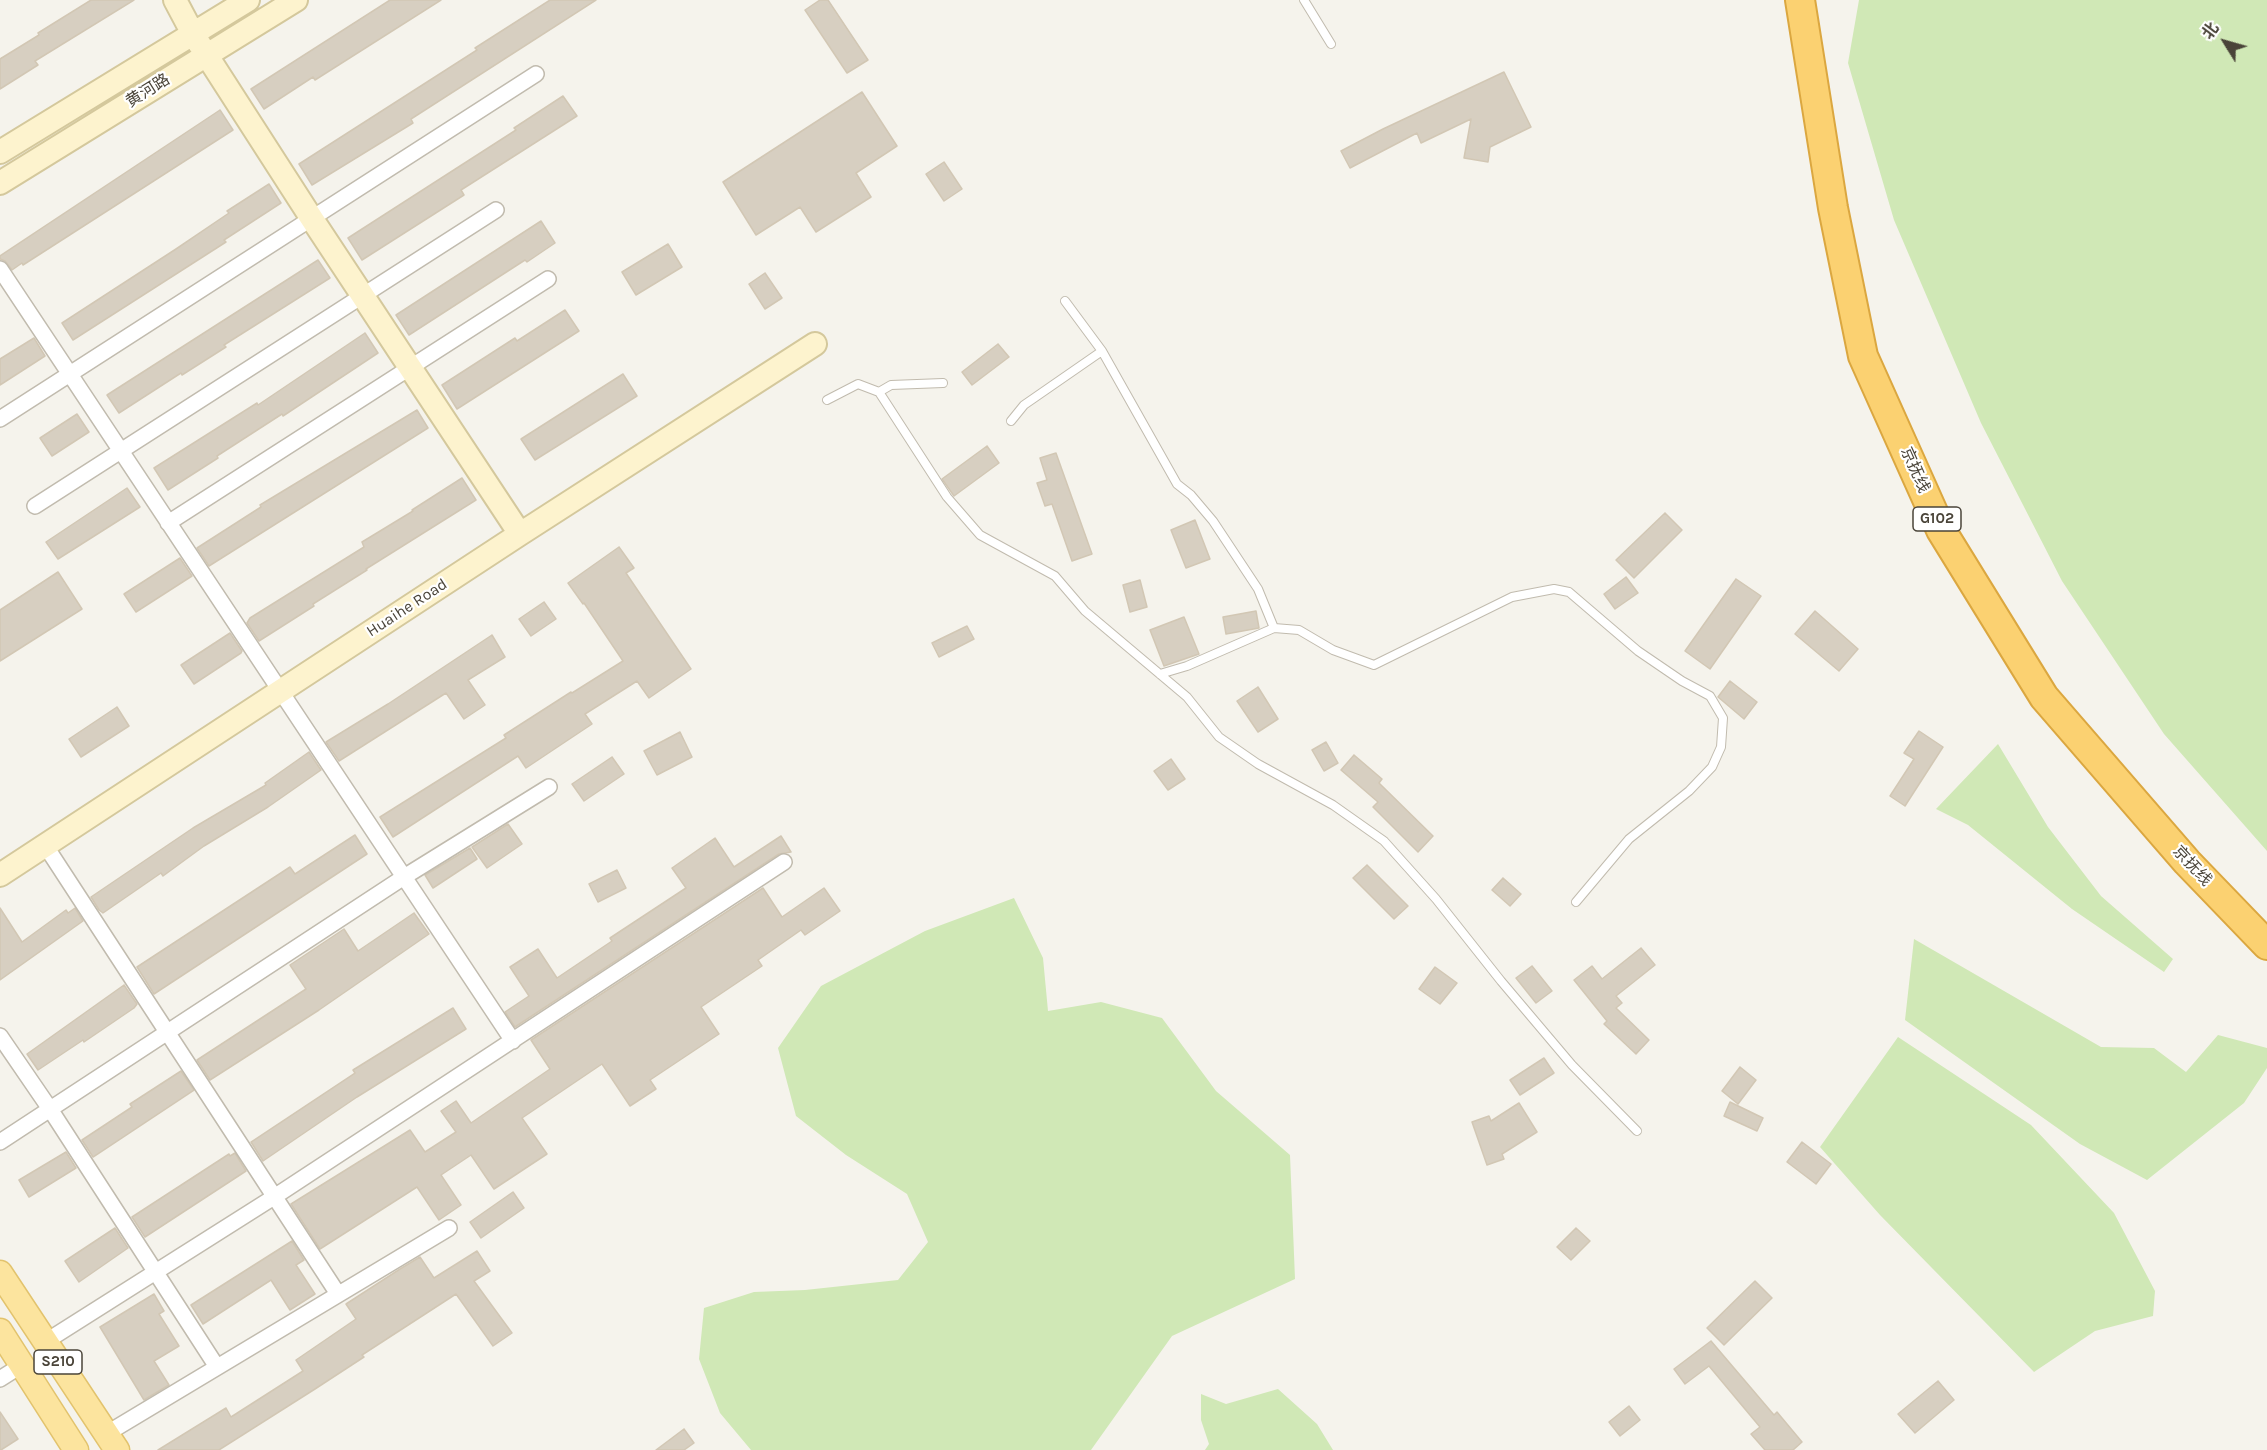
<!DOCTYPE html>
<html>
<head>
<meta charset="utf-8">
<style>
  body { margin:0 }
  #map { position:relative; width:2267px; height:1450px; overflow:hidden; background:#f5f3ec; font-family:Karla,"Noto Sans SC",sans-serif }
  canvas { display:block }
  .north { position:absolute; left:2195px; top:12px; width:60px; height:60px; -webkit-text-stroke:4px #fff; paint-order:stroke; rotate:307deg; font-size:16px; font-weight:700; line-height:24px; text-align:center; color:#4a4439 }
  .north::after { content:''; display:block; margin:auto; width:21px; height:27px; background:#4a4439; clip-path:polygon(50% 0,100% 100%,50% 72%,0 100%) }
</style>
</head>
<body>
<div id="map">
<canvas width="2267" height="1450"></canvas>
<div class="north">北</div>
</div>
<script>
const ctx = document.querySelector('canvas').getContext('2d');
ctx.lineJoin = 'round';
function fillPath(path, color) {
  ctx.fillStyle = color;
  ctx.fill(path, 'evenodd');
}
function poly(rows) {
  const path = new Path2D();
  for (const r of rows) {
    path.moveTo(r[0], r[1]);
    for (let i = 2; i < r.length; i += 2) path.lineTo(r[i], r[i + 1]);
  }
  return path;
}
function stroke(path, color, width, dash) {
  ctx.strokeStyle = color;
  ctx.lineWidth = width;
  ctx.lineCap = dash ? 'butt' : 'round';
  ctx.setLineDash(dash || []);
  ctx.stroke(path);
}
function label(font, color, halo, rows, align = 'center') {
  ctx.font = font + ' Karla,"Noto Sans SC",sans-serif';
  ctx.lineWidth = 4.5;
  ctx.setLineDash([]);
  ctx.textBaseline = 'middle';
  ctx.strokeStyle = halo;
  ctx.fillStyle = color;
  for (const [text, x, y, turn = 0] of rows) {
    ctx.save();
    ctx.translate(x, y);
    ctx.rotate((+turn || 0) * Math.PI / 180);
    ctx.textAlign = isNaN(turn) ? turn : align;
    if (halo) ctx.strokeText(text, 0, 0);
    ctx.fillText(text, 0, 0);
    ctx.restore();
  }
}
fillPath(poly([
  [1859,0,2267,0,2267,851,2164,734,2062,581,1981,423,1894,220,1848,63],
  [1998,744,2048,827,2101,896,2173,959,2164,972,2072,909,1968,825,1936,809],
  [1014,898,1043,958,1048,1011,1101,1002,1162,1018,1216,1091,1290,1155,1295,1279,1172,1336,1091,1450,751,1450,720,1413,699,1359,704,1308,754,1292,805,1290,898,1280,928,1242,907,1194,846,1155,796,1116,778,1048,821,986,925,931],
  [1914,939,2101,1047,2154,1048,2186,1072,2218,1035,2267,1048,2267,1068,2244,1103,2147,1180,2080,1144,1905,1020],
  [1898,1037,2031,1125,2114,1213,2155,1291,2153,1316,2095,1331,2034,1372,1880,1215,1820,1147],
  [1278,1389,1317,1424,1333,1450,1205,1450,1209,1444,1201,1420,1201,1394,1226,1404]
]), '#d0e8b6');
const building = poly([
  [91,0,134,0,35,61,38,65,0,89,0,59,39,35,38,33,91,0],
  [390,0,441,0,315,80,313,77,264,109,251,89,390,0],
  [550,0,596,0,411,119,413,123,312,185,299,164,477,50,475,48,550,0],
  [820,0,828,0,868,60,847,73,805,10,820,0],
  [1504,72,1531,127,1490,147,1488,162,1464,158,1471,119,1421,143,1417,133,1350,168,1341,151,1383,129,1504,72],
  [862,92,897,146,856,173,871,197,816,232,800,207,756,235,723,182,862,92],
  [563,96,577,116,461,190,464,195,362,260,348,238,516,130,514,128,563,96],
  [220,110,233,130,23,265,22,263,12,270,5,261,0,259,0,256,220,110],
  [944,162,962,189,944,201,926,174,944,162],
  [269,184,281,203,224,240,226,242,73,340,62,323,176,249,229,213,227,211,269,184],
  [541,221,555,243,527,262,525,260,409,335,396,315,541,221],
  [668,244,682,267,636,295,622,272,668,244],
  [318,260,330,278,224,345,226,347,182,375,181,373,119,413,107,395,318,260],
  [765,273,782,298,765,309,749,284,765,273],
  [565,310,579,331,457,409,442,385,515,338,517,341,565,310],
  [365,333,378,353,283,416,282,414,217,456,218,458,168,490,154,468,257,403,258,405,365,333],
  [34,338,45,356,0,385,0,359,34,338],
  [998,344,1009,357,972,385,962,372,998,344],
  [623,374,637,396,535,460,521,439,623,374],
  [417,410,428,428,209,566,197,548,261,507,260,505,417,410],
  [77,414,89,432,52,456,40,438,77,414],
  [987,446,999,463,954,496,942,479,987,446],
  [1056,453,1092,554,1072,561,1052,504,1045,506,1037,483,1047,480,1040,458,1056,453],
  [462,478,476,500,366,569,367,570,313,604,314,606,259,641,247,623,250,618,364,547,362,542,413,511,412,510,462,478],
  [127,488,140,507,58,559,46,542,127,488],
  [1665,513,1682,530,1634,578,1616,560,1665,513],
  [1195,520,1210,559,1186,568,1171,530,1195,520],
  [619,547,634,568,626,573,691,669,649,698,637,681,585,714,592,724,526,768,518,756,393,837,380,817,506,738,504,735,571,692,572,693,623,661,584,603,583,604,568,583,619,547],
  [180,558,192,576,136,612,124,594,180,558],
  [58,572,82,609,0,661,0,610,58,572],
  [1626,577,1638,593,1615,609,1604,594,1626,577],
  [1736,579,1761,596,1710,669,1685,651,1736,579],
  [1140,580,1147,607,1130,612,1123,585,1140,580],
  [544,602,556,619,531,636,519,619,544,602],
  [1256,611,1259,628,1226,634,1223,617,1256,611],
  [1815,611,1858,649,1839,671,1795,634,1815,611],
  [1184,617,1199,654,1164,666,1150,630,1184,617],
  [967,626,974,639,939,657,932,643,967,626],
  [230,633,242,651,241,653,194,684,181,665,230,633],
  [492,635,505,657,468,680,485,705,464,719,446,693,339,761,326,742,388,704,492,635],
  [1730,681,1757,702,1744,719,1718,697,1730,681],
  [1258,687,1278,719,1258,732,1237,701,1258,687],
  [117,707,129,726,81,757,69,739,117,707],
  [1919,731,1943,747,1905,806,1890,796,1914,759,1904,753,1919,731],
  [680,732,692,757,657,775,644,751,680,732],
  [1326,742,1338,763,1324,771,1312,750,1326,742],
  [309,752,321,770,268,807,204,846,163,876,161,873,103,913,99,910,91,897,193,828,266,785,265,783,309,752],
  [1354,755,1382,779,1379,783,1433,836,1418,852,1373,807,1378,802,1341,770,1354,755],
  [612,757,624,774,584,801,572,784,612,757],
  [1171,759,1185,779,1168,790,1154,771,1171,759],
  [508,824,522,844,487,868,472,847,508,824],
  [355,835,367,854,154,994,137,967,290,867,295,874,355,835],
  [781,836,791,852,779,854,515,1027,505,1012,529,996,510,967,538,949,557,978,612,941,610,938,686,888,672,868,715,838,734,867,781,836],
  [470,848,477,859,433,888,425,875,470,848],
  [1367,865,1408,906,1394,919,1353,878,1367,865],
  [617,870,626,888,598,902,589,884,617,870],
  [1503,878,1521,894,1510,906,1492,890,1503,878],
  [763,888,782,917,824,888,840,911,805,935,801,930,758,960,762,966,701,1007,719,1034,650,1080,656,1089,630,1106,602,1064,522,1118,547,1154,494,1189,471,1155,441,1175,461,1205,439,1220,417,1187,320,1249,291,1204,410,1130,425,1152,456,1132,441,1111,456,1101,471,1123,550,1069,531,1040,763,888],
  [0,908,22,942,66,910,68,913,75,908,83,921,0,980,0,908],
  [414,913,429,934,319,1010,210,1080,197,1060,306,989,290,965,344,929,358,951,414,913],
  [1641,948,1655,965,1616,996,1622,1003,1616,1008,1649,1040,1636,1054,1604,1024,1607,1021,1574,980,1592,966,1602,979,1641,948],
  [1532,966,1552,991,1536,1003,1516,978,1532,966],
  [1435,967,1457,983,1440,1004,1419,989,1435,967],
  [124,985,137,1004,134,1008,84,1042,83,1040,38,1070,27,1054,124,985],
  [453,1008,466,1029,357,1097,263,1161,251,1142,355,1073,353,1070,453,1008],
  [1544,1058,1554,1073,1520,1095,1510,1080,1544,1058],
  [1740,1067,1756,1080,1738,1104,1722,1091,1740,1067],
  [181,1071,194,1090,93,1157,82,1140,132,1107,130,1104,181,1071],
  [1730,1102,1763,1118,1757,1131,1724,1116,1730,1102],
  [1519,1103,1537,1132,1502,1154,1504,1159,1487,1165,1472,1122,1489,1116,1491,1121,1519,1103],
  [1802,1142,1831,1164,1816,1184,1787,1162,1802,1142],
  [66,1152,76,1168,29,1197,19,1180,66,1152],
  [235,1153,246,1171,145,1237,132,1217,229,1154,230,1156,235,1153],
  [513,1192,524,1208,481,1238,470,1222,513,1192],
  [115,1228,128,1248,79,1282,65,1261,115,1228],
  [1576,1228,1590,1241,1571,1260,1557,1247,1576,1228],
  [292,1241,304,1260,296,1265,315,1294,290,1310,271,1280,203,1324,191,1305,292,1241],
  [477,1251,490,1271,474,1281,512,1333,493,1346,456,1294,362,1355,364,1357,315,1389,219,1450,158,1450,226,1408,231,1417,303,1371,296,1360,356,1319,346,1304,400,1269,420,1257,434,1278,477,1251],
  [1755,1281,1772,1298,1724,1345,1707,1328,1755,1281],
  [154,1294,164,1311,159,1314,179,1346,154,1361,169,1385,144,1400,100,1327,154,1294],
  [1711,1341,1774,1415,1777,1412,1802,1442,1793,1450,1765,1450,1751,1434,1760,1427,1709,1366,1685,1384,1674,1369,1711,1341],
  [1938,1381,1954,1400,1915,1433,1898,1414,1938,1381],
  [1629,1406,1640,1420,1620,1436,1609,1422,1629,1406],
  [0,1412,18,1439,1,1450,0,1450,0,1412],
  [684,1429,694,1443,684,1450,656,1450,684,1429]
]);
fillPath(building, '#d7cfc1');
stroke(building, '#d2c7b4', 1.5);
const lane = poly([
  [1304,0,1331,44],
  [1065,301,1102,351,1177,484,1191,495,1213,521,1258,589,1274,628],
  [879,392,891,385,943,383],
  [827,400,858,384,879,392,947,497,980,535,1055,576,1085,611,1187,697,1219,737,1258,764,1333,805,1384,841,1436,899,1501,981,1572,1065,1637,1131],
  [1011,421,1024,405,1102,351],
  [1160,674,1187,666,1274,628,1299,630,1333,650,1374,665,1512,597,1554,589,1569,592,1638,651,1682,681,1710,696,1723,718,1721,747,1712,767,1689,791,1629,839,1576,902]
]);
const street = poly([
  [0,269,513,1041],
  [0,419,536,74],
  [35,506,496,210],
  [168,523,548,279],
  [45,845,338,1294],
  [0,1036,50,1109,217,1367],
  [0,1142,404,877,549,787],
  [45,1342,274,1197,784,862],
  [0,1379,22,1365],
  [106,1434,449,1228]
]);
const secondary = poly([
  [175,0,193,34,312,219,520,534],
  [0,152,248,0],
  [0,183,296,0],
  [0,875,520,534,815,344]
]);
const primary = poly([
  [0,1273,117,1450],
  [0,1331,76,1450]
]);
const highway = poly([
  [1800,0,1833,208,1863,356,1941,530,2044,697,2187,862,2267,945]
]);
stroke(lane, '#c1bbae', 10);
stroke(street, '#c1bbae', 18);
stroke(secondary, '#d4c89c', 26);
stroke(primary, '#e2c36d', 27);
stroke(highway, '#dba740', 32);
stroke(lane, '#fff', 8);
stroke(street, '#fff', 15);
stroke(secondary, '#fdf3ce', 22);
stroke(primary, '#fce49e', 24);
stroke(highway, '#fbd171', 28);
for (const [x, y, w] of [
  [1937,519,48],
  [58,1362,48]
]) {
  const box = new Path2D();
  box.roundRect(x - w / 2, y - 12, w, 24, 4.5);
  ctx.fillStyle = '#fff';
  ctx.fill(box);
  stroke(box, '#4a4439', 1.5);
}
label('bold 15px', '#4a4439', null, [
  ["G102",1937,519],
  ["S210",58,1362]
]);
label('16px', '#4a4439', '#fff', [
  ["黄河路",148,91,-32],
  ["京抚线",1915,470,66],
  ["Huaihe Road",407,608,-33],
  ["京抚线",2192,866,47]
]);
</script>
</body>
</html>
